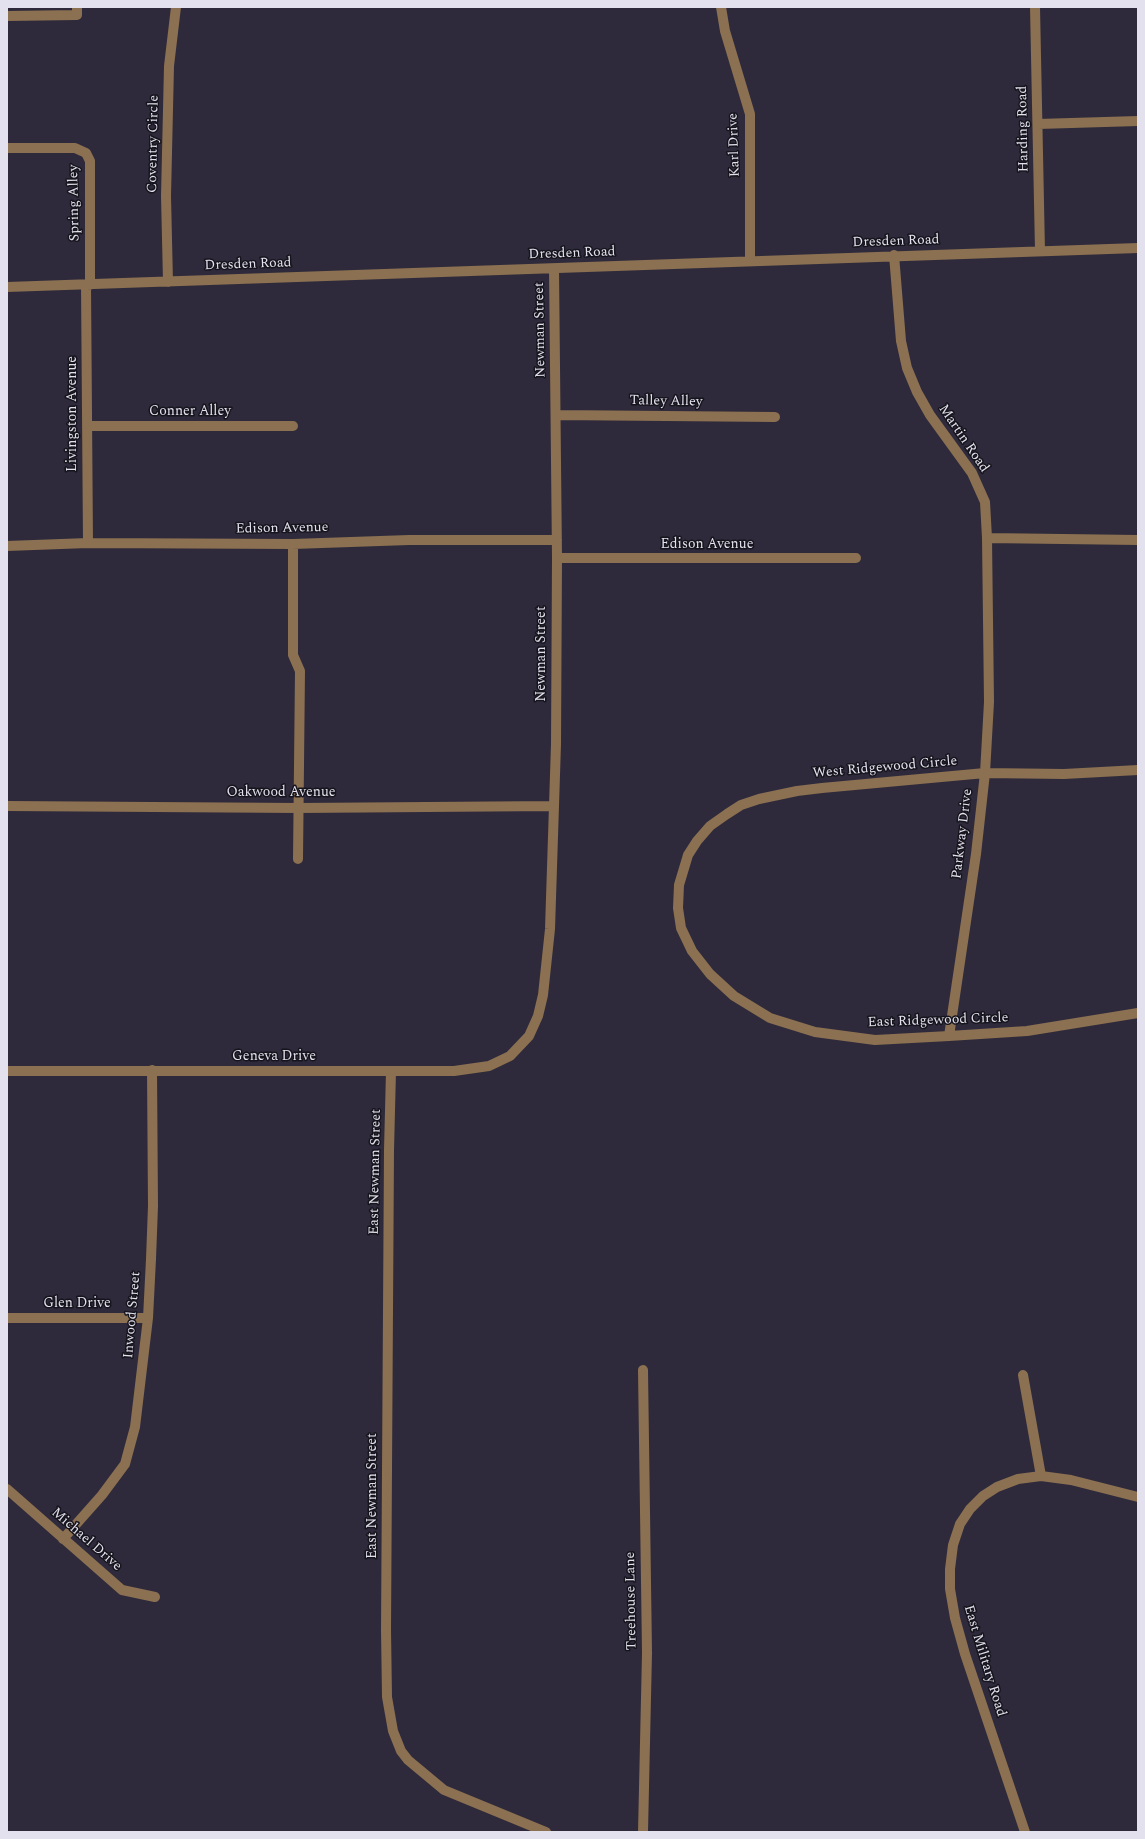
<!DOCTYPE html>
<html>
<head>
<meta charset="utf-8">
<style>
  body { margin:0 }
  #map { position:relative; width:1145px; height:1839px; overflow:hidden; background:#2e2a3b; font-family:Spectral,serif }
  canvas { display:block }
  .frame { position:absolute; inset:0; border:8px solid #e3e1ed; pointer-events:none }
</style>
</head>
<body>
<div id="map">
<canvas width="1145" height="1839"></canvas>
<div class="frame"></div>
</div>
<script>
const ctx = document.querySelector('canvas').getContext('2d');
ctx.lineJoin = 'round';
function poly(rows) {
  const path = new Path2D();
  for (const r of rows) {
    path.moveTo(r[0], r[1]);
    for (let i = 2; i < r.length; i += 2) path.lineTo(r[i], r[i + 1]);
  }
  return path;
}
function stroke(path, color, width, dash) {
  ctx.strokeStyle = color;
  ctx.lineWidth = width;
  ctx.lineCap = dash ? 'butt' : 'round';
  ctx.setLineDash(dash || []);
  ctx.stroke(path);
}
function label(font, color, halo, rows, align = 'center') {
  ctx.font = font + ' Spectral,serif';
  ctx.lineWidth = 3;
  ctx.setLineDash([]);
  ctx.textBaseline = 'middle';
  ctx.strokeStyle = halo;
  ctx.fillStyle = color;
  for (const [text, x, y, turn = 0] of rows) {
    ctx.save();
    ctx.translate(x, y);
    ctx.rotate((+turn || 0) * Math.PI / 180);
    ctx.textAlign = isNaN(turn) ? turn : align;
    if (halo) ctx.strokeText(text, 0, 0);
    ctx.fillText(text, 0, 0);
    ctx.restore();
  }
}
stroke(poly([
  [721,7,725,31,750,114,750,261],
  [1035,7,1040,251],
  [7,16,77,15,77,7],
  [1038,124,1138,121],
  [7,148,75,148,86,153,90,161,90,285],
  [894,255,901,341,907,368,917,392,930,415,972,473,985,502,987,538,1138,540],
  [168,282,166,196,169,66,176,7],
  [86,285,88,543],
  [7,287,1138,248],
  [556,415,775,417],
  [87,426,293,426],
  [293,544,293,655,300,671,298,859],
  [7,546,88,543,293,544,409,540,557,540],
  [557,558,856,558],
  [1138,770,1064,774,985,773,822,788,797,791,759,799,741,805,727,814,710,826,697,841,688,855,679,885,678,908,681,928,692,951,710,974,734,996,770,1018,815,1032,875,1040,949,1036,1027,1031,1138,1013],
  [7,806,299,808,554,806],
  [949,1036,976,854,985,773,989,702,987,538],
  [7,1071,454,1071,489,1066,510,1056,529,1036,538,1016,543,995,550,929,556,744,557,558,554,269],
  [391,1071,389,1150,386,1630,387,1697,393,1731,401,1751,408,1760,444,1790,546,1832],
  [7,1318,148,1318],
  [1023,1375,1041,1476],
  [7,1489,122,1590,155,1597],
  [63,1539,102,1495,125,1464,135,1427,148,1318,151,1259,153,1206,152,1070],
  [643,1832,647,1653,643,1370],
  [1025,1832,965,1654,955,1618,950,1589,950,1569,953,1545,960,1524,970,1509,983,1496,997,1487,1018,1479,1041,1476,1071,1480,1138,1497]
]), '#8b7051', 10);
label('14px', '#e3e1ed', '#16141c', [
  ["Harding Road",1024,129,-91],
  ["Coventry Circle",154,144,-89],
  ["Karl Drive",735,145,-92],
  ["Spring Alley",75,203,-91],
  ["Dresden Road",896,242,-2],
  ["Dresden Road",572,254,-2],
  ["Dresden Road",248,265,-2],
  ["Newman Street",541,330,-91],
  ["Talley Alley",666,402,1],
  ["Conner Alley",190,412],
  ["Livingston Avenue",73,414,-90],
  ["Martin Road",963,439,56],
  ["Edison Avenue",282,529,-1],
  ["Edison Avenue",707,545],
  ["Newman Street",542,654,-90],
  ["West Ridgewood Circle",885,768,-5],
  ["Oakwood Avenue",281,793],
  ["Parkway Drive",963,834,-83],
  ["East Ridgewood Circle",938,1021,-2],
  ["Geneva Drive",274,1057],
  ["East Newman Street",376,1172,-89],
  ["Glen Drive",77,1304],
  ["Inwood Street",133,1315,-85],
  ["East Newman Street",373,1496,-90],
  ["Michael Drive",86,1540,41],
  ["Treehouse Lane",632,1601,-91],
  ["East Military Road",984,1661,73]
]);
</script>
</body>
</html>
